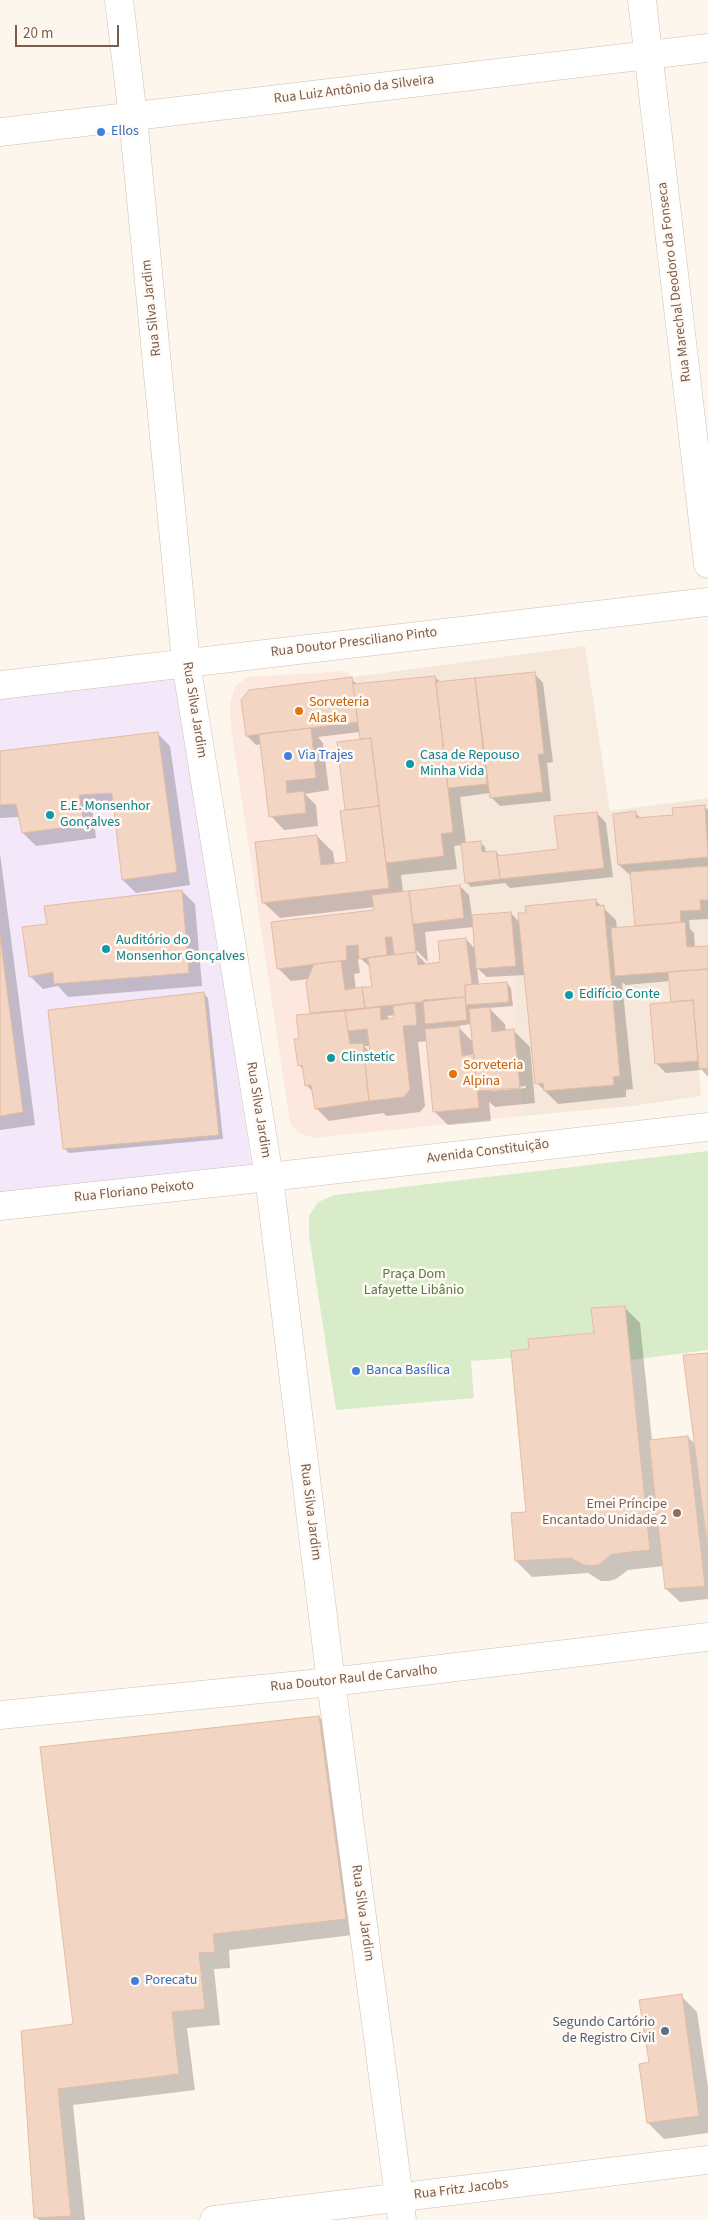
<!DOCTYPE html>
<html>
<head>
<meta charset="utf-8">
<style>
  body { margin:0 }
  #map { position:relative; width:708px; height:2220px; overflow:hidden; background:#fdf6ec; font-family:"Source Sans 3",sans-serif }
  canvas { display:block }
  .scale { position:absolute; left:15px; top:25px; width:104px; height:22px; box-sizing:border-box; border:2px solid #7a5c4d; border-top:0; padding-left:6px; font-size:15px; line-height:18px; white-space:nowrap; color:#7a5c4d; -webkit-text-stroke:4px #fffaf3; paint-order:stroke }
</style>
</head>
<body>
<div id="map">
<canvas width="708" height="2220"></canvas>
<div class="scale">20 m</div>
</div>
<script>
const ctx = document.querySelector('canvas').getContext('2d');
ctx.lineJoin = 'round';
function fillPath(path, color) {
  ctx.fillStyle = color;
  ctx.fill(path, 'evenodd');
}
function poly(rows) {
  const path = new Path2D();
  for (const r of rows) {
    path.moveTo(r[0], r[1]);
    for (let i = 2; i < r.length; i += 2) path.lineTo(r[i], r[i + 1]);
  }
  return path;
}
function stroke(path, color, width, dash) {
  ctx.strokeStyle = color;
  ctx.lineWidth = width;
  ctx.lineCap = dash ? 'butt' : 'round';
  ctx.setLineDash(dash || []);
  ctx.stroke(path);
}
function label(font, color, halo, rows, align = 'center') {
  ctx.font = font + ' "Source Sans 3",sans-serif';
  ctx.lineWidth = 5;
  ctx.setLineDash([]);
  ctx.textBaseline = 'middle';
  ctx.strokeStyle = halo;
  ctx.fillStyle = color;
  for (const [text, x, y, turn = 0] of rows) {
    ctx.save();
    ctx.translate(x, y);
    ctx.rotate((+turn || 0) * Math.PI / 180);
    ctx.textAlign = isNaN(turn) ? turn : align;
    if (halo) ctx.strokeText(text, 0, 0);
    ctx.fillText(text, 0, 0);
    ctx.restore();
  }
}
fillPath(poly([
  [585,646,610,811,708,798,708,969,668,972,671,1002,693,1000,701,1096,632,1106,523,1116,514,1029,516,966,464,918,460,885,391,893,360,739,352,677]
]), '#f5e8da');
fillPath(poly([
  [347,671,352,677,360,739,371,738,391,893,460,885,464,918,472,915,511,912,516,966,514,1029,523,1116,315,1138,299,1133,290,1123,231,728,230,703,235,687,247,677]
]), '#fde8e0');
fillPath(poly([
  [177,675,252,1169,0,1195,0,696]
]), '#f3e8fa');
fillPath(poly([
  [708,1151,708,1350,631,1360,625,1306,592,1308,594,1333,528,1339,529,1349,511,1351,512,1358,471,1361,474,1398,336,1410,309,1236,309,1216,318,1202,335,1195]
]), '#d8ecc9');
fillPath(poly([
  [534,673,543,683,553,762,547,763,551,801,500,806,491,797,490,793,460,797,466,843,480,842,485,847,486,853,496,852,500,856,559,850,597,813,606,823,613,877,510,888,505,883,471,887,467,883,463,845,454,846,457,869,401,875,403,893,460,886,469,895,472,916,511,913,520,923,595,900,616,920,617,929,636,928,632,874,629,874,619,865,635,813,642,819,674,816,704,806,708,810,708,919,689,920,690,929,694,933,695,948,708,947,708,1077,702,1070,666,1073,656,1063,672,1003,670,981,626,985,622,982,633,1089,626,1090,626,1097,558,1104,537,1083,526,975,487,977,477,968,479,985,507,983,511,988,513,1006,489,1008,505,1024,506,1032,514,1031,530,1047,535,1103,495,1107,489,1102,491,1121,448,1125,435,1112,427,1041,418,1042,425,1106,420,1112,387,1116,383,1113,329,1121,316,1108,314,1093,306,1085,304,1070,299,1065,301,1039,311,1014,307,983,309,979,291,981,278,968,375,911,375,907,280,918,263,902,317,836,333,852,335,865,348,863,347,811,338,743,363,740,360,732,318,737,323,743,329,790,305,794,316,805,318,826,284,830,271,816,262,744,256,745,247,736,351,679,358,685,435,677,441,683],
  [474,927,476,950,466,939,442,963,431,969,411,948,412,946,428,962,425,932],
  [358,959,361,959,371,968,374,988,356,990,354,974,360,973],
  [395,1015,395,1019,391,1020,387,1016],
  [472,1024,474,1043,457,1026],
  [364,1046,371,1046,371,1054,368,1050],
  [526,1086,526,1088,491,1091,491,1089],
  [157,733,170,746,190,885,136,893,123,880,114,806,92,807,96,838,36,846,23,833,20,817,0,818,0,752],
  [0,853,35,1125,0,1130],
  [182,891,195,904,202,986,68,997,58,986,43,989,30,976,48,925],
  [203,993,208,998,223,1139,69,1153,64,1148],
  [624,1307,640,1323,652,1441,688,1437,696,1445,708,1354,708,1599,680,1602,666,1589,664,1566,628,1570,616,1579,609,1581,601,1581,588,1573,532,1577,516,1561,527,1513,530,1350,595,1334],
  [319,1717,335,1733,361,1934,229,1950,230,1968,214,1969,220,2025,187,2028,195,2090,73,2105,85,2220,39,2220,36,2217,22,2032,75,2025],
  [681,1996,697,2012,708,2087,708,2133,664,2139,648,2123,640,2065,650,2063]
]), '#0003');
const building = poly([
  [535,672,544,754,538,754,543,792,490,798,475,678,535,672],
  [435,676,453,832,441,834,444,856,386,863,371,738,360,739,353,684,435,676],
  [352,677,358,722,246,736,241,700,249,690,352,677],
  [475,678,487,784,448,788,436,682,475,678],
  [311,728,316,778,286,781,287,793,304,791,306,813,269,817,259,734,311,728],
  [158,732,177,872,122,880,112,793,79,795,84,825,22,833,16,804,0,805,0,751,158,732],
  [371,738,379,806,345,810,337,742,371,738],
  [705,805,708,857,618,865,613,814,636,811,636,818,673,815,672,808,705,805],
  [379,806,389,888,262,903,255,842,317,835,321,865,347,862,340,811,379,806],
  [597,812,604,868,500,879,497,856,558,849,554,816,597,812],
  [481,841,482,852,496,851,500,879,465,883,461,843,481,841],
  [708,866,708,900,700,900,701,910,680,911,681,922,635,926,630,872,708,866],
  [460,885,464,918,413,924,409,891,460,885],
  [182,890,189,973,54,984,53,972,29,977,22,927,47,924,44,906,182,890],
  [409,891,416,952,394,955,392,937,385,937,387,955,359,959,358,945,346,946,347,960,277,969,271,922,374,910,372,895,409,891],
  [596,899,596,906,604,905,620,1076,613,1077,614,1085,544,1091,543,1083,535,1084,518,913,526,913,525,906,596,899],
  [511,912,516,966,476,969,472,915,511,912],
  [685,922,687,947,708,946,708,969,615,976,611,928,685,922],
  [0,936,23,1112,0,1116,0,936],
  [466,938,472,984,465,985,465,997,365,1008,362,987,372,987,368,958,416,952,418,965,440,962,438,941,466,938],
  [341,961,345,990,362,987,365,1008,310,1013,306,983,314,964,341,961],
  [708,969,708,1068,699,1069,693,1000,671,1002,668,972,708,969],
  [507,982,509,1002,466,1005,465,985,507,982],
  [204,992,219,1135,63,1149,48,1010,204,992],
  [465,997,467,1020,425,1024,423,1000,465,997],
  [693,1000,698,1061,655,1064,650,1004,693,1000],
  [415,1003,417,1025,403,1026,410,1089,404,1097,369,1101,364,1051,370,1051,367,1029,348,1031,345,1011,380,1007,381,1020,394,1018,393,1006,415,1003],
  [490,1007,492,1032,514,1029,520,1088,477,1091,469,1009,490,1007],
  [345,1011,350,1044,363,1043,369,1101,315,1109,311,1085,305,1086,302,1065,298,1066,294,1039,299,1038,296,1015,345,1011],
  [459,1026,462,1056,474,1054,479,1108,433,1112,425,1029,459,1026],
  [625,1306,650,1550,612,1554,600,1564,592,1566,584,1565,571,1558,515,1561,511,1513,526,1512,511,1351,529,1349,528,1339,594,1333,591,1308,625,1306],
  [708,1353,708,1551,683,1355,708,1353],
  [688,1436,705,1586,665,1589,649,1440,688,1436],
  [319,1716,346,1919,213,1934,215,1952,199,1953,205,2009,172,2012,179,2074,58,2089,71,2216,34,2218,21,2031,73,2024,40,1747,319,1716],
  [682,1994,699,2116,647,2123,639,2064,649,2062,639,2000,682,1994]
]);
fillPath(building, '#f3d5c3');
stroke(building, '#e6bba3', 1);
const minor = poly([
  [119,0,133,117,186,663,269,1177,331,1682,402,2220],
  [642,0,708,564],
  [0,132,708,48],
  [0,685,708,602],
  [0,1206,269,1177,708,1127],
  [0,1715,331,1682,708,1637],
  [214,2220,708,2160]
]);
stroke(minor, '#d1beb0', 29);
stroke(minor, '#fff', 28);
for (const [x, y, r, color] of [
  [101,132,5,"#3f7fe0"],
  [299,711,5,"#e8710a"],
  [288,756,5,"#3f7fe0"],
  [410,764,5,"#0f9aa8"],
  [50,815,5,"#0f9aa8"],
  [106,949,5,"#0f9aa8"],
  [569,995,5,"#0f9aa8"],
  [331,1058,5,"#0f9aa8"],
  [453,1074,5,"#e8710a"],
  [356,1371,5,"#3f7fe0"],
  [677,1513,5,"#8d6e63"],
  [135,1981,5,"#3f7fe0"],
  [665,2031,5,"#5c6f8a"]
]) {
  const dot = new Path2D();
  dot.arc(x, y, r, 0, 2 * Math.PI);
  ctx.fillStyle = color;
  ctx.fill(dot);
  stroke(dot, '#fffaf3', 2);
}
label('14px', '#7a5c4d', '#fffaf3', [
  ["Rua Luiz Antônio da Silveira",354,90,-7],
  ["Rua Marechal Deodoro da Fonseca",675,282,-97],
  ["Rua Silva Jardim",152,308,-96],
  ["Rua Doutor Presciliano Pinto",354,643,-7],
  ["Rua Silva Jardim",194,710,81],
  ["Rua Silva Jardim",258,1110,81],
  ["Avenida Constituição",488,1152,-7],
  ["Rua Floriano Peixoto",134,1192,-6],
  ["Rua Silva Jardim",310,1512,83],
  ["Rua Doutor Raul de Carvalho",354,1679,-6],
  ["Rua Silva Jardim",362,1913,82],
  ["Rua Fritz Jacobs",461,2190,-7]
]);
label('14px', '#366cbe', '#fffaf3', [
  ["Ellos",111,132],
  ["Via Trajes",298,756],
  ["Banca Basílica",366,1371],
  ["Porecatu",145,1981]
], 'left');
label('14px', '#c56008', '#fffaf3', [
  ["Sorveteria",309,703],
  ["Alaska",309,719],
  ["Sorveteria",463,1066],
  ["Alpina",463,1082]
], 'left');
label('14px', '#0d838f', '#fffaf3', [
  ["Casa de Repouso",420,756],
  ["Minha Vida",420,772],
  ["E.E. Monsenhor",60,807],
  ["Gonçalves",60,823],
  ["Auditório do",116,941],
  ["Monsenhor Gonçalves",116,957],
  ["Edifício Conte",579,995],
  ["Clinstetic",341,1058]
], 'left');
label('14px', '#537a41', '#fffaf3', [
  ["Praça Dom",414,1275],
  ["Lafayette Libânio",414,1291]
]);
label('14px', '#785e54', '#fffaf3', [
  ["Emei Príncipe",667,1505],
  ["Encantado Unidade 2",667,1521]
], 'right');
label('14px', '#4e5e75', '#fffaf3', [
  ["Segundo Cartório",655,2023],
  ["de Registro Civil",655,2039]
], 'right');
</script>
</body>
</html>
